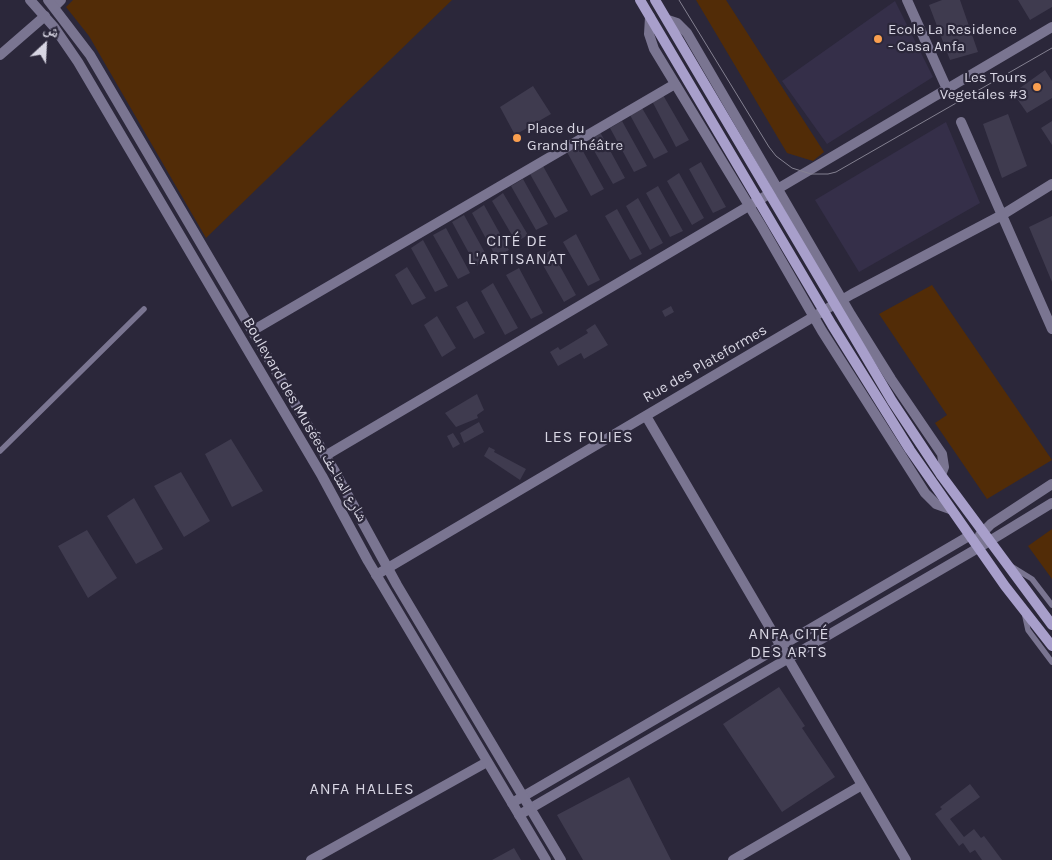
<!DOCTYPE html>
<html>
<head>
<meta charset="utf-8">
<style>
  body { margin:0 }
  #map { position:relative; width:1052px; height:860px; overflow:hidden; background:#2b273a; font-family:Karla,"Noto Naskh Arabic",sans-serif }
  canvas { display:block }
  .north { position:absolute; left:20px; top:20px; width:50px; height:50px; -webkit-text-stroke:4px #2b273a; paint-order:stroke; rotate:25deg; font-size:14px; font-weight:700; line-height:20px; text-align:center; color:#d8d6e3 }
  .north::after { content:''; display:block; margin:auto; width:18px; height:22px; background:#d8d6e3; clip-path:polygon(50% 0,100% 100%,50% 72%,0 100%) }
</style>
</head>
<body>
<div id="map">
<canvas width="1052" height="860"></canvas>
<div class="north">ش</div>
</div>
<script>
const ctx = document.querySelector('canvas').getContext('2d');
ctx.lineJoin = 'round';
function fillPath(path, color) {
  ctx.fillStyle = color;
  ctx.fill(path, 'evenodd');
}
function poly(rows) {
  const path = new Path2D();
  for (const r of rows) {
    path.moveTo(r[0], r[1]);
    for (let i = 2; i < r.length; i += 2) path.lineTo(r[i], r[i + 1]);
  }
  return path;
}
function stroke(path, color, width, dash) {
  ctx.strokeStyle = color;
  ctx.lineWidth = width;
  ctx.lineCap = dash ? 'butt' : 'round';
  ctx.setLineDash(dash || []);
  ctx.stroke(path);
}
function label(font, color, halo, rows, align = 'center') {
  ctx.font = font + ' Karla,"Noto Naskh Arabic",sans-serif';
  ctx.lineWidth = 4.5;
  ctx.setLineDash([]);
  ctx.textBaseline = 'middle';
  ctx.strokeStyle = halo;
  ctx.fillStyle = color;
  for (const [text, x, y, turn = 0] of rows) {
    ctx.save();
    ctx.translate(x, y);
    ctx.rotate((+turn || 0) * Math.PI / 180);
    ctx.textAlign = isNaN(turn) ? turn : align;
    if (halo) ctx.strokeText(text, 0, 0);
    ctx.fillText(text, 0, 0);
    ctx.restore();
  }
}
fillPath(poly([
  [895,1,933,77,827,144,782,81],
  [946,122,980,203,859,272,815,200]
]), '#352f49');
fillPath(poly([
  [73,0,452,0,206,238,89,36,66,7],
  [696,0,726,0,824,152,813,161,787,153],
  [932,285,1052,460,987,499,935,423,947,415,879,314],
  [1052,529,1052,579,1028,546]
]), '#522c07');
fillPath(poly([
  [942,0,960,0,978,52,950,60,929,5],
  [1018,0,1052,0,1052,7,1030,20],
  [1045,70,1052,81,1052,98,1027,113,1013,93],
  [533,86,551,114,515,135,500,107],
  [663,95,689,140,676,147,652,101],
  [642,108,668,152,654,159,630,115],
  [1008,114,1027,166,1002,178,983,124],
  [622,121,647,166,634,172,610,128],
  [1052,121,1052,145,1041,128],
  [600,132,625,178,613,184,588,140],
  [579,144,604,189,591,196,567,152],
  [701,162,726,207,713,213,689,169],
  [543,166,568,211,555,218,530,174],
  [679,173,704,218,692,225,667,181],
  [523,179,548,224,536,230,511,186],
  [658,186,683,231,670,237,646,193],
  [503,193,528,235,516,242,492,201],
  [638,198,663,243,650,250,626,206],
  [484,205,509,250,496,257,472,213],
  [617,209,642,254,630,260,605,216],
  [464,215,489,260,476,266,452,222],
  [1052,216,1052,282,1029,227],
  [446,228,470,273,458,279,433,235],
  [576,234,600,280,588,286,563,242],
  [423,240,448,286,435,292,411,248],
  [551,250,576,295,564,302,539,258],
  [407,267,426,298,412,305,395,275],
  [519,268,543,313,531,319,506,275],
  [493,283,518,328,505,335,481,291],
  [467,301,485,333,474,339,456,307],
  [671,306,674,312,665,317,662,311],
  [437,316,456,348,442,357,424,325],
  [595,324,608,345,584,359,581,353,558,366,550,352,558,347,560,350,588,333,586,330],
  [477,394,484,410,477,415,478,418,456,427,445,413],
  [479,422,484,432,464,443,460,433],
  [453,433,460,444,453,448,447,436],
  [231,439,263,491,232,507,205,454],
  [489,447,495,450,494,452,526,469,520,480,484,456],
  [181,472,210,521,184,537,154,486],
  [134,498,163,549,136,564,107,516],
  [87,530,117,578,88,598,58,546],
  [779,687,805,726,802,728,835,777,782,812,723,724],
  [629,777,671,860,583,860,557,815],
  [970,784,980,797,950,819,964,837,974,829,981,838,984,836,1002,860,982,860,975,850,970,853,963,843,959,846,935,814,942,809,940,807],
  [514,848,521,860,492,860]
]), '#3f3b4f');
stroke(poly([
  [0,451,144,309],
  [1011,566,1032,579,1052,605],
  [1024,612,1028,630,1052,662]
]), '#7a7591', 5.5);
stroke(poly([
  [907,0,947,89],
  [54,7,61,0],
  [650,17,649,34,654,49,762,227,822,331,925,493,936,504,950,509],
  [668,20,677,23,687,33,851,315,891,379,942,454,944,467,941,475],
  [0,55,45,16],
  [961,122,1052,329],
  [252,331,675,84],
  [646,416,906,860],
  [325,456,1052,27],
  [376,575,852,294,1002,215,1052,184],
  [512,803,969,536],
  [519,815,978,548],
  [311,860,487,762],
  [733,860,862,785]
]), '#7a7591', 10);
stroke(poly([
  [30,0,54,27,78,62,322,476,368,561,546,860],
  [48,0,90,55,334,470,397,585,561,860],
  [983,545,1052,503],
  [978,548,980,535,991,524,1052,484]
]), '#7a7591', 10);
stroke(poly([
  [640,0,832,325,910,450,1005,586,1052,646],
  [655,0,892,401,941,475,1052,625]
]), '#a89fcb', 10);
stroke(poly([
  [679,0,769,147,776,156,792,168,811,174,828,174,836,172,1052,48]
]), '#848191', 1);
for (const [x, y, r, color] of [
  [878,39,5,"#fa9f4f"],
  [1037,87,5,"#fa9f4f"],
  [517,138,5,"#fa9f4f"]
]) {
  const dot = new Path2D();
  dot.arc(x, y, r, 0, 2 * Math.PI);
  ctx.fillStyle = color;
  ctx.fill(dot);
  stroke(dot, '#2b273a', 2);
}
label('15px', '#d8d6e3', '#2b273a', [
  ["Ecole La Residence",888,30],
  ["- Casa Anfa",888,47],
  ["Les Tours",1027,78,"right"],
  ["Vegetales #3",1027,95,"right"],
  ["Place du",527,129],
  ["Grand Théâtre",527,146]
], 'left');
label('15px', '#d8d6e3', '#2b273a', [
  ["Rue des Plateformes",705,364,-30],
  ["Boulevard des Musées شارع المتاحف",305,420,60]
]);
ctx.letterSpacing = '1px';
label('16px', '#d8d6e3', '#2b273a', [
  ["CITÉ DE",517,241],
  ["L'ARTISANAT",517,259],
  ["LES FOLIES",589,437],
  ["ANFA CITÉ",789,634],
  ["DES ARTS",789,652],
  ["ANFA HALLES",362,789]
]);
ctx.letterSpacing = '0px';
</script>
</body>
</html>
